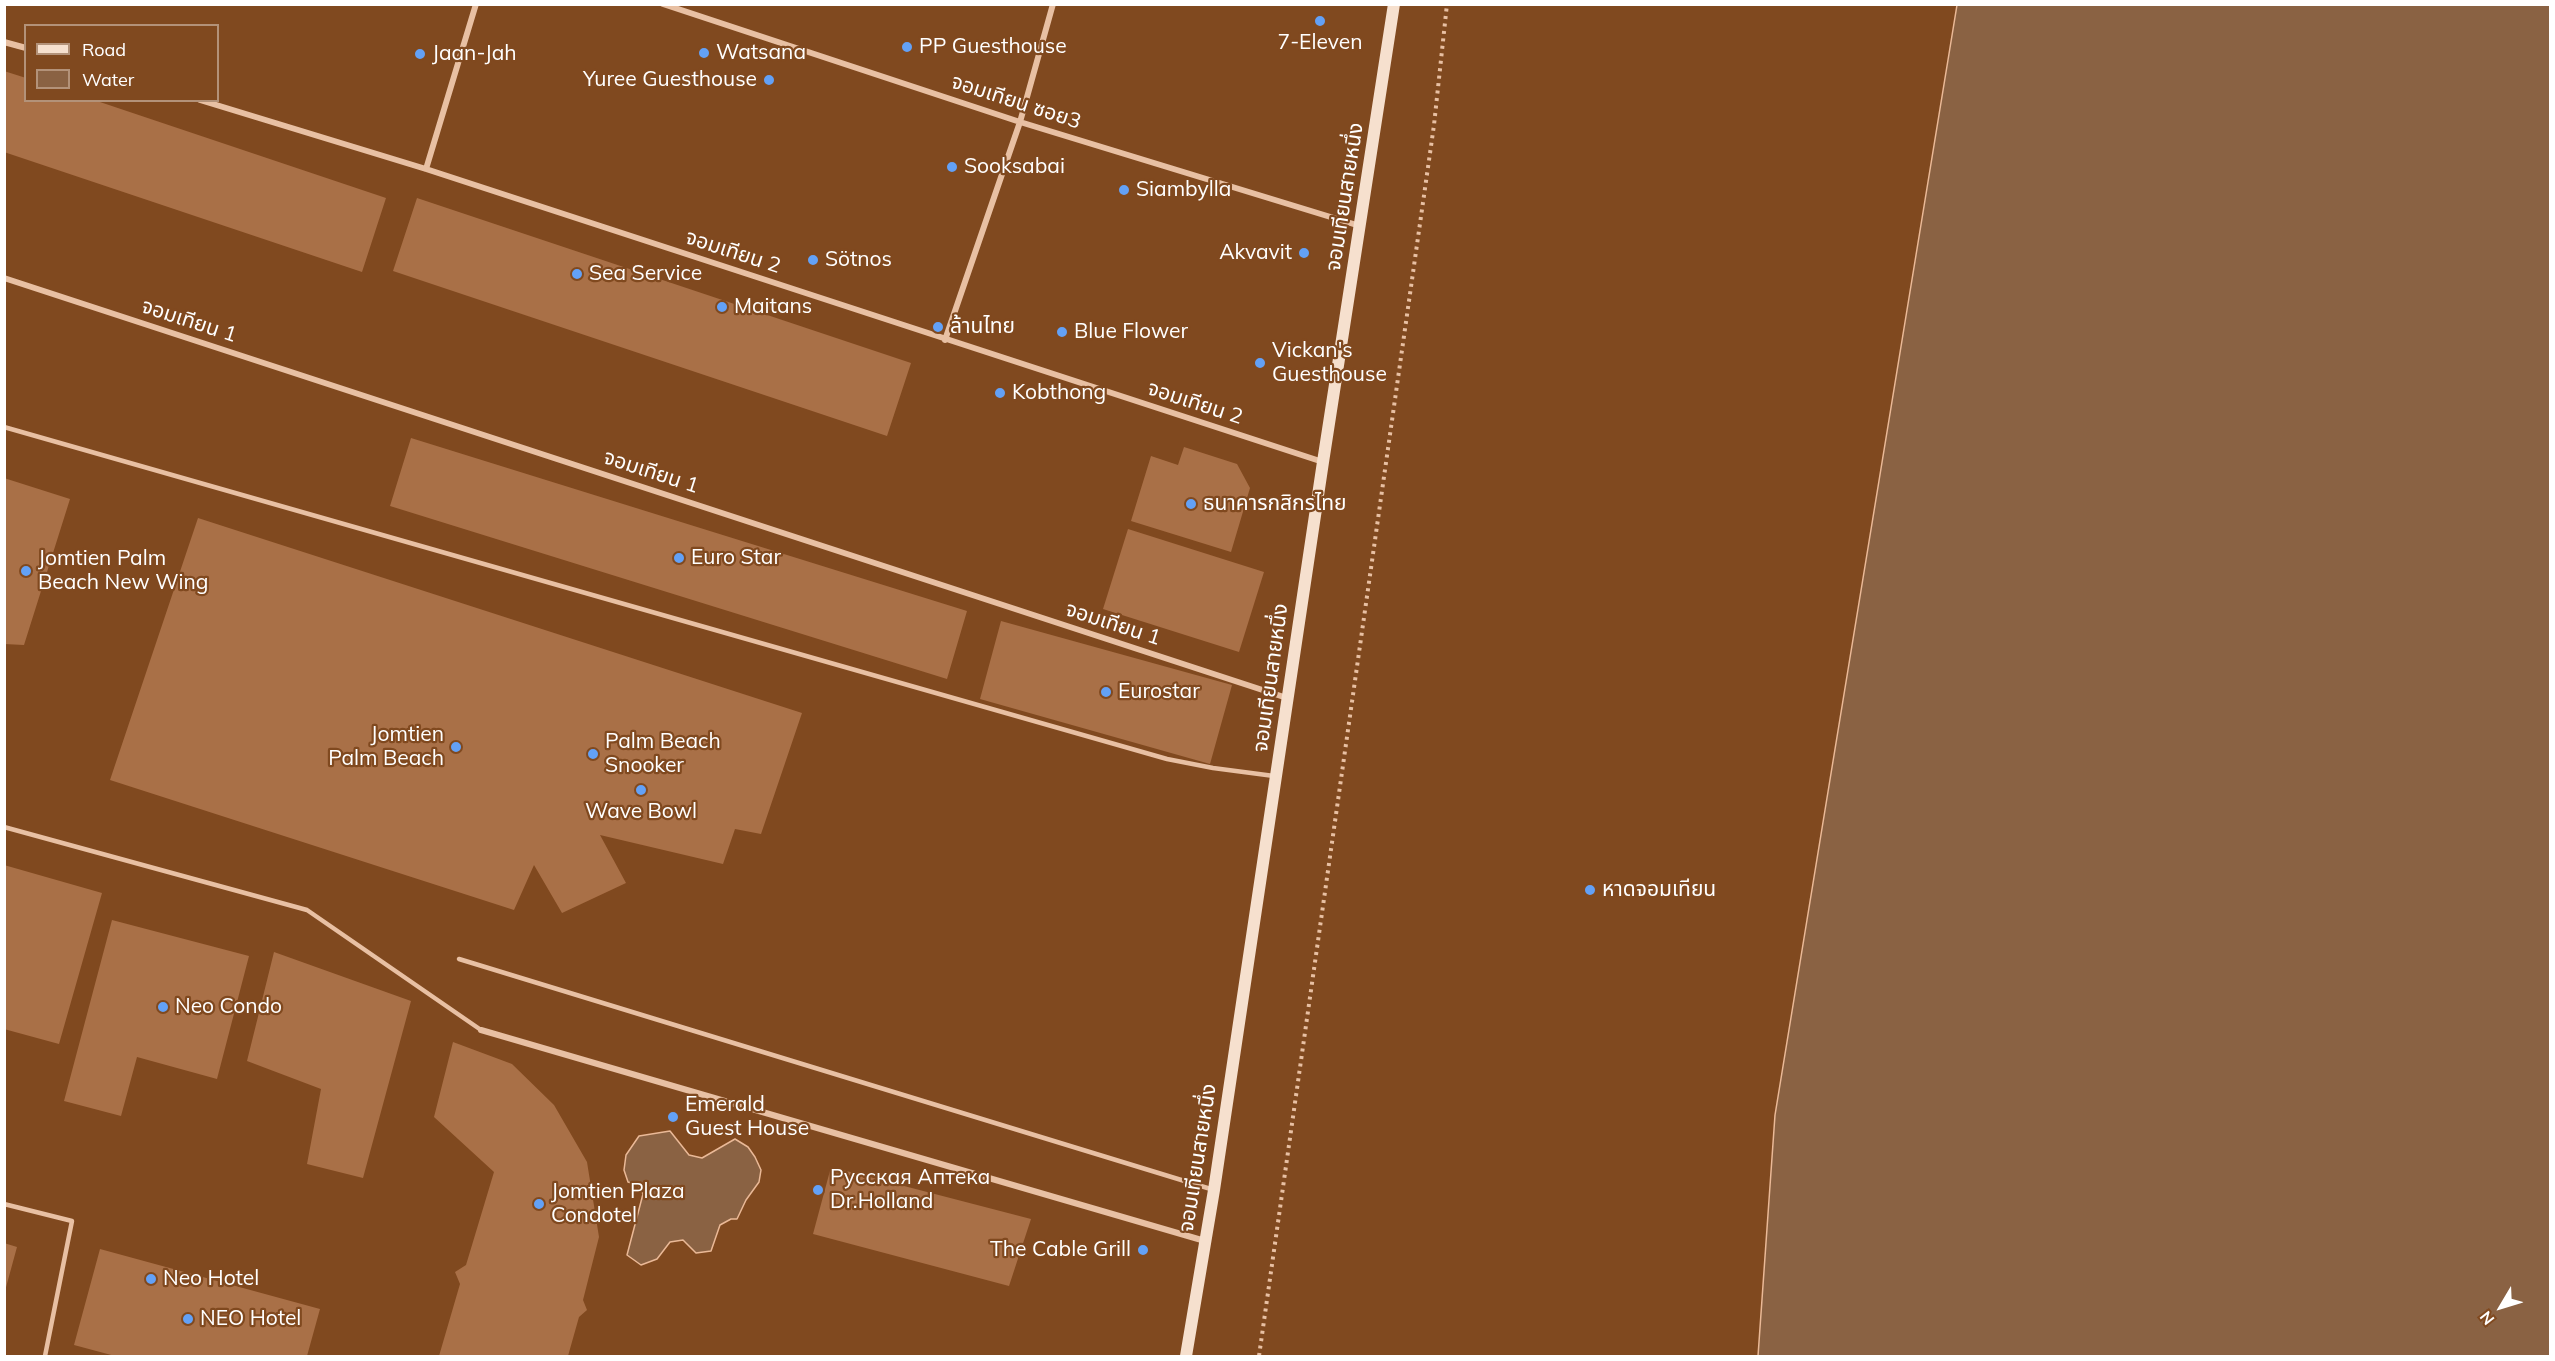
<!DOCTYPE html>
<html>
<head>
<meta charset="utf-8">
<style>
  body { margin:0 }
  #map { position:relative; width:2555px; height:1361px; overflow:hidden; background:#80491f; font-family:Mulish,sans-serif }
  canvas { display:block }
  .frame { position:absolute; inset:0; border:6px solid #fff; pointer-events:none }
  .legend { position:absolute; left:24px; top:24px; width:195px; height:78px; box-sizing:border-box; background:#80491f; border:2px solid #b39279; margin:0; padding:8px 10px; list-style:none; font-size:18px; color:#fff }
  .legend li { display:flex; align-items:center; gap:12px; height:30px }
  .legend b { width:30px; border:2px solid #b39279 }
  .north { position:absolute; left:2471px; top:1277px; width:60px; height:60px; -webkit-text-stroke:4px #80491f; paint-order:stroke; rotate:232deg; font-size:16px; font-weight:700; line-height:24px; text-align:center; color:#fff }
  .north::after { content:''; display:block; margin:auto; width:21px; height:27px; background:#fff; clip-path:polygon(50% 0,100% 100%,50% 72%,0 100%) }
</style>
</head>
<body>
<div id="map">
<canvas width="2555" height="1361"></canvas>
<div class="frame"></div>
<ul class="legend">
<li><b style="height:8px;background:#f6e0ce"></b>Road</li>
<li><b style="height:16px;background:#8a6243"></b>Water</li>
</ul>
<div class="north">N</div>
</div>
<script>
const ctx = document.querySelector('canvas').getContext('2d');
ctx.lineJoin = 'round';
function fillPath(path, color) {
  ctx.fillStyle = color;
  ctx.fill(path, 'evenodd');
}
function poly(rows) {
  const path = new Path2D();
  for (const r of rows) {
    path.moveTo(r[0], r[1]);
    for (let i = 2; i < r.length; i += 2) path.lineTo(r[i], r[i + 1]);
  }
  return path;
}
function stroke(path, color, width, dash) {
  ctx.strokeStyle = color;
  ctx.lineWidth = width;
  ctx.lineCap = dash ? 'butt' : 'round';
  ctx.setLineDash(dash || []);
  ctx.stroke(path);
}
function label(font, color, halo, rows, align = 'center') {
  ctx.font = font + ' Mulish,"Noto Sans Thai",sans-serif';
  ctx.lineWidth = 4.5;
  ctx.setLineDash([]);
  ctx.textBaseline = 'middle';
  ctx.strokeStyle = halo;
  ctx.fillStyle = color;
  for (const [text, x, y, turn = 0] of rows) {
    ctx.save();
    ctx.translate(x, y);
    ctx.rotate((+turn || 0) * Math.PI / 180);
    ctx.textAlign = isNaN(turn) ? turn : align;
    if (halo) ctx.strokeText(text, 0, 0);
    ctx.fillText(text, 0, 0);
    ctx.restore();
  }
}
const water = poly([
  [1957,5,2550,5,2550,1356,1758,1356,1775,1115,1957,5],
  [670,1131,689,1155,702,1158,735,1139,748,1147,755,1157,761,1170,759,1182,746,1200,737,1219,731,1219,720,1225,711,1251,696,1253,683,1240,670,1242,657,1259,641,1265,627,1255,643,1194,638,1185,628,1182,624,1170,626,1155,639,1136,670,1131]
]);
fillPath(water, '#8a6243');
stroke(water, '#eab997', 1.5);
fillPath(poly([
  [4,71,26,78,26,100,94,100,386,198,362,272,4,152],
  [417,198,911,363,887,436,393,271],
  [411,438,967,611,947,679,390,506],
  [1184,447,1237,464,1250,488,1231,552,1131,521,1151,456,1178,465],
  [4,478,70,499,24,645,4,644],
  [198,518,802,713,761,834,735,829,723,864,600,835,626,883,562,913,534,865,514,910,110,780],
  [1128,529,1264,572,1239,652,1103,609],
  [1001,621,1232,685,1210,764,980,699],
  [4,865,102,893,59,1044,4,1029],
  [112,920,249,956,217,1079,137,1057,121,1116,64,1101],
  [274,952,411,1001,363,1178,307,1164,321,1089,247,1061],
  [453,1042,512,1064,554,1105,587,1162,599,1237,583,1300,587,1310,579,1317,568,1356,439,1356,460,1284,455,1272,466,1265,494,1172,434,1117],
  [831,1167,1031,1219,1009,1286,813,1234],
  [4,1243,17,1247,5,1291,4,1291],
  [100,1249,320,1309,307,1356,115,1356,74,1345]
]), '#a97047');
stroke(poly([
  [1259,1356,1434,125,1447,4]
]), '#e8c0a3', 4, [3, 4.5]);
stroke(poly([
  [4,427,1167,759,1213,768,1274,776],
  [4,827,307,910,481,1030],
  [459,959,1214,1190],
  [4,1204,72,1221,45,1356]
]), '#e8c0a3', 4.5);
stroke(poly([
  [663,4,1020,122,1360,226],
  [4,42,26,48],
  [200,100,426,169,1323,462],
  [426,169,476,4],
  [4,278,1287,698],
  [945,340,1020,122,1053,4],
  [481,1030,1205,1241]
]), '#e8c0a3', 6);
stroke(poly([
  [1186,1356,1214,1190,1323,462,1394,4]
]), '#f6e0ce', 12);
for (const [x, y, r, color] of [
  [1320,21,6,"#63a1f6"],
  [907,47,6,"#63a1f6"],
  [704,53,6,"#63a1f6"],
  [420,54,6,"#63a1f6"],
  [769,80,6,"#63a1f6"],
  [952,167,6,"#63a1f6"],
  [1124,190,6,"#63a1f6"],
  [1304,253,6,"#63a1f6"],
  [813,260,6,"#63a1f6"],
  [577,274,6,"#63a1f6"],
  [722,307,6,"#63a1f6"],
  [938,327,6,"#63a1f6"],
  [1062,332,6,"#63a1f6"],
  [1260,363,6,"#63a1f6"],
  [1000,393,6,"#63a1f6"],
  [1191,504,6,"#63a1f6"],
  [679,558,6,"#63a1f6"],
  [26,571,6,"#63a1f6"],
  [1106,692,6,"#63a1f6"],
  [456,747,6,"#63a1f6"],
  [593,754,6,"#63a1f6"],
  [641,790,6,"#63a1f6"],
  [1590,890,6,"#63a1f6"],
  [163,1007,6,"#63a1f6"],
  [673,1117,6,"#63a1f6"],
  [818,1190,6,"#63a1f6"],
  [539,1204,6,"#63a1f6"],
  [1143,1250,6,"#63a1f6"],
  [151,1279,6,"#63a1f6"],
  [188,1319,6,"#63a1f6"]
]) {
  const dot = new Path2D();
  dot.arc(x, y, r, 0, 2 * Math.PI);
  ctx.fillStyle = color;
  ctx.fill(dot);
  stroke(dot, '#80491f', 2);
}
label('21px', '#fff', '#80491f', [
  ["7-Eleven",1320,43,"center"],
  ["PP Guesthouse",919,47],
  ["Watsana",716,53],
  ["Jaan-Jah",432,54],
  ["Yuree Guesthouse",757,80,"right"],
  ["Sooksabai",964,167],
  ["Siambylla",1136,190],
  ["Akvavit",1292,253,"right"],
  ["Sötnos",825,260],
  ["Sea Service",589,274],
  ["Maitans",734,307],
  ["ล้านไทย",950,327],
  ["Blue Flower",1074,332],
  ["Vickan's",1272,351],
  ["Guesthouse",1272,375],
  ["Kobthong",1012,393],
  ["ธนาคารกสิกรไทย",1203,504],
  ["Euro Star",691,558],
  ["Jomtien Palm",38,559],
  ["Beach New Wing",38,583],
  ["Eurostar",1118,692],
  ["Jomtien",444,735,"right"],
  ["Palm Beach",444,759,"right"],
  ["Palm Beach",605,742],
  ["Snooker",605,766],
  ["Wave Bowl",641,812,"center"],
  ["หาดจอมเทียน",1602,890],
  ["Neo Condo",175,1007],
  ["Emerald",685,1105],
  ["Guest House",685,1129],
  ["Русская Аптека",830,1178],
  ["Dr.Holland",830,1202],
  ["Jomtien Plaza",551,1192],
  ["Condotel",551,1216],
  ["The Cable Grill",1131,1250,"right"],
  ["Neo Hotel",163,1279],
  ["NEO Hotel",200,1319]
], 'left');
label('21px', '#fff', '#80491f', [
  ["จอมเทียน ซอย3",1016,102,18],
  ["จอมเทียนสายหนึ่ง",1345,197,-81],
  ["จอมเทียน 2",733,252,18],
  ["จอมเทียน 1",189,321,18],
  ["จอมเทียน 2",1195,403,18],
  ["จอมเทียน 1",651,472,18],
  ["จอมเทียน 1",1113,624,18],
  ["จอมเทียนสายหนึ่ง",1271,678,-82],
  ["จอมเทียนสายหนึ่ง",1198,1158,-81]
]);
</script>
</body>
</html>
